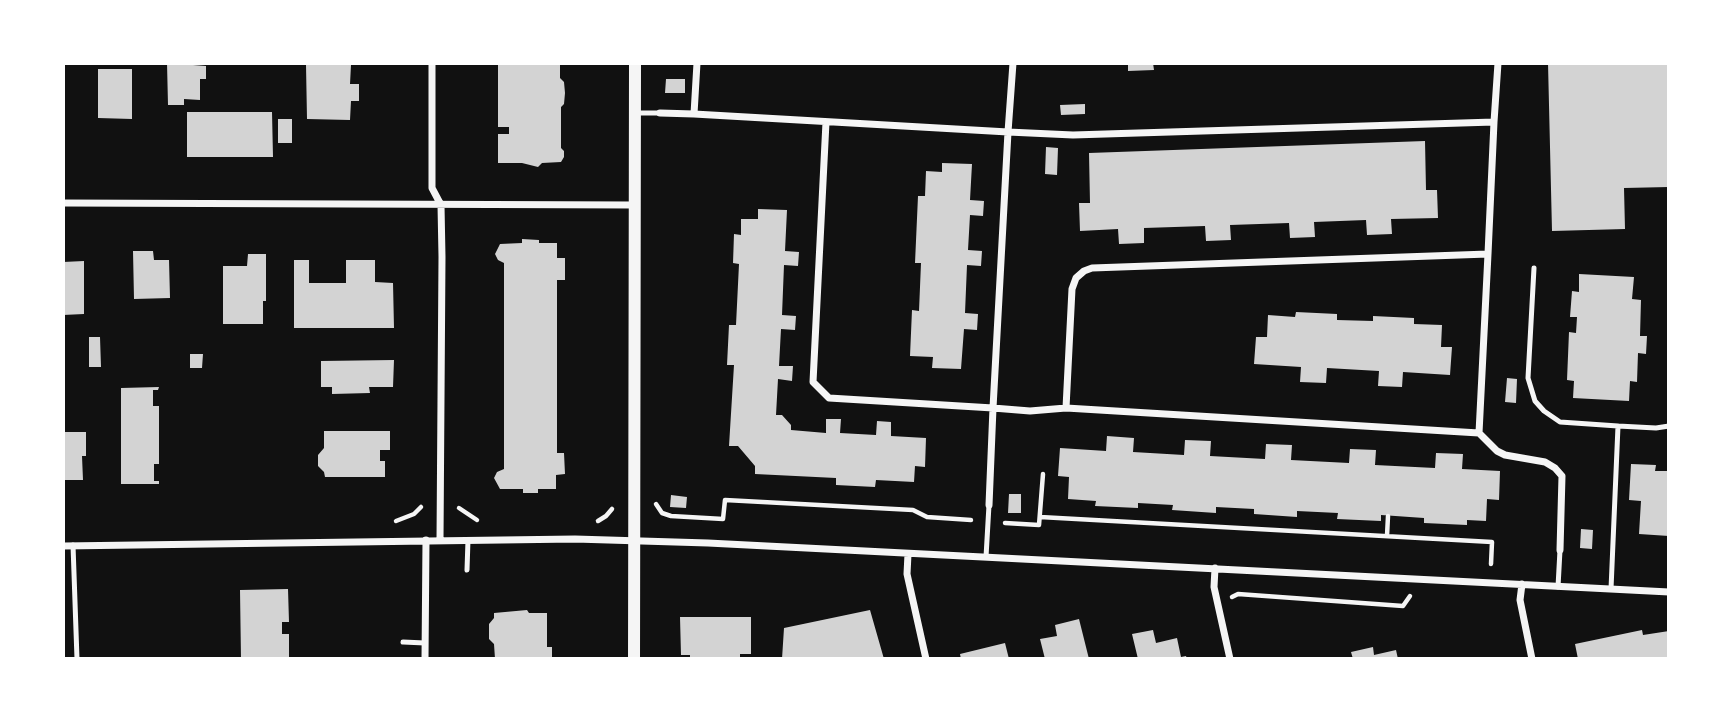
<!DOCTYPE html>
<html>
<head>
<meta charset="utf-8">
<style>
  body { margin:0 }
  #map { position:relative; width:1732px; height:722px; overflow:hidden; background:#111; font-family:Raleway,sans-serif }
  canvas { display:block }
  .frame { position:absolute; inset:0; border:65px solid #fff; pointer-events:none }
</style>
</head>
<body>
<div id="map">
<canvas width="1732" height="722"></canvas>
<div class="frame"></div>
</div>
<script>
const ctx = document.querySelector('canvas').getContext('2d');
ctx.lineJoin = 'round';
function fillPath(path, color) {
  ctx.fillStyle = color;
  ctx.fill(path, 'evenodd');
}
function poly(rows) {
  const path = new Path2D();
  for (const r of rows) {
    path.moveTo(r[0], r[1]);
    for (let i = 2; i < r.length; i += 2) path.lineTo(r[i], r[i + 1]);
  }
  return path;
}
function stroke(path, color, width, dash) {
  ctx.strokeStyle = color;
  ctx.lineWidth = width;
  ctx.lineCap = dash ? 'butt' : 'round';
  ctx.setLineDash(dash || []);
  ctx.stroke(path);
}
fillPath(poly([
  [167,63,206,66,206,79,200,79,200,100,184,99,184,105,168,105],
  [498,63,560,63,560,78,564,82,565,93,564,104,561,107,561,148,564,151,564,157,561,162,542,163,538,167,522,163,498,163,498,134,509,134,509,127,498,127],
  [1128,63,1153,63,1154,70,1128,71],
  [1548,63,1669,63,1669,187,1624,188,1625,229,1552,231],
  [306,65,351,65,350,84,359,84,359,101,351,101,350,120,307,119],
  [98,69,132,69,132,119,98,118],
  [666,79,685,79,685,93,665,93],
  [1085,104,1085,114,1061,115,1060,105],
  [187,112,272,112,273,157,187,157],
  [278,119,292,119,292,143,278,143],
  [1425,141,1426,190,1437,190,1438,218,1391,219,1392,234,1367,235,1366,220,1314,222,1315,237,1290,238,1289,223,1230,225,1231,240,1206,241,1205,226,1144,228,1144,243,1119,244,1118,229,1080,231,1079,203,1090,203,1089,153],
  [1046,147,1058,148,1057,175,1045,174],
  [942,163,972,164,970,200,984,201,983,216,970,215,968,250,982,251,981,266,967,265,965,313,978,314,977,330,964,329,961,369,932,368,933,357,910,356,912,310,919,311,921,263,915,263,918,196,925,196,926,171,942,172],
  [758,209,787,210,785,251,799,252,798,266,784,265,782,315,796,316,795,330,781,329,779,366,793,366,792,381,778,379,776,415,782,415,791,425,791,430,826,433,826,419,841,419,840,433,876,435,877,421,891,422,891,436,926,438,925,467,915,466,914,482,876,480,875,487,836,485,836,478,755,474,755,466,738,446,729,446,734,365,727,365,729,325,736,325,739,264,733,263,734,234,741,235,741,219,758,219],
  [522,239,539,240,539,243,557,243,557,258,565,258,565,280,557,280,557,453,564,453,565,474,556,475,556,489,538,489,538,493,523,493,523,489,500,489,494,478,497,472,504,469,504,263,498,260,495,254,500,244,522,243],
  [133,251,153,251,154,260,169,260,170,298,134,299],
  [248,254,266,254,266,301,263,301,263,324,223,324,223,266,247,266],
  [294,260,309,260,309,283,346,283,346,260,375,260,375,282,393,283,394,328,294,328],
  [84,261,84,314,63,315,63,262],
  [1579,274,1634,277,1632,299,1641,300,1640,336,1647,336,1646,354,1638,353,1637,382,1630,381,1629,401,1573,398,1574,381,1567,380,1569,332,1576,333,1577,317,1570,317,1572,291,1579,292],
  [1296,312,1337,314,1337,320,1373,321,1373,316,1414,318,1414,324,1442,325,1441,347,1452,347,1450,375,1403,372,1402,387,1378,386,1379,371,1327,368,1326,383,1300,382,1301,367,1254,364,1256,337,1267,337,1268,315,1295,317],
  [89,337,100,337,101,367,89,367],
  [190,354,203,354,202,368,190,368],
  [394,360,393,387,369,387,370,393,332,394,332,387,321,387,321,361],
  [1507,378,1517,379,1516,403,1505,402],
  [159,387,158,390,153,390,153,406,159,406,159,464,154,464,154,481,159,481,159,484,121,484,121,388],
  [324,431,390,431,390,450,380,450,380,461,385,461,385,477,325,477,324,472,318,466,318,455,324,448],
  [63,432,86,432,86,456,82,456,83,480,63,480],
  [1107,436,1134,438,1133,452,1184,455,1185,440,1211,441,1210,456,1265,459,1266,444,1292,445,1291,460,1349,463,1350,449,1376,450,1375,465,1435,468,1436,453,1463,454,1462,469,1500,471,1499,500,1487,499,1486,521,1467,520,1467,525,1424,523,1424,518,1381,515,1381,521,1337,519,1338,513,1297,511,1297,517,1254,514,1254,509,1216,507,1216,513,1172,510,1173,505,1138,503,1138,508,1095,506,1096,501,1068,499,1069,477,1058,476,1060,448,1106,451],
  [1631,464,1656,465,1655,471,1669,471,1669,536,1639,534,1641,501,1629,500],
  [1009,494,1021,494,1021,513,1008,513],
  [671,495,687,497,686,508,670,507],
  [1581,529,1593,530,1592,549,1580,548],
  [288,589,289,622,282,622,282,634,289,634,289,659,241,659,240,590],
  [527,610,529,613,547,613,547,647,552,647,552,659,495,659,494,644,489,639,489,624,494,618,494,613],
  [870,610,884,659,782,659,784,628],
  [680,617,751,617,751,654,740,654,740,659,690,659,690,655,681,655],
  [1079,619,1089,659,1045,659,1040,639,1057,636,1055,625],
  [1153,630,1156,643,1177,638,1181,657,1186,656,1187,659,1138,659,1132,634],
  [1642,630,1643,635,1669,631,1669,659,1578,659,1575,644],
  [1005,643,1009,659,961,659,960,654],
  [1373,647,1374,655,1396,650,1398,659,1353,659,1351,652]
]), '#d3d3d3');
stroke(poly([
  [656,504,662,513,671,516,723,519,725,500,913,510,927,517,971,520],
  [459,508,477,520],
  [1040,517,1492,542,1491,564],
  [396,521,414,514,421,507],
  [598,521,606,516,612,509],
  [1005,523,1039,525,1043,474],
  [1387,536,1388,516],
  [1232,597,1238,594,1403,606,1410,596]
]), '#f5f5f5', 4.5);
stroke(poly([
  [635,113,660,113],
  [1534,268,1528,378,1535,401,1544,411,1560,422,1618,426],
  [73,545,77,659],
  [986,557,989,505],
  [467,570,468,540],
  [1558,587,1560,550],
  [1611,589,1618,426,1656,428,1669,426],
  [403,642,425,643]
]), '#f5f5f5', 5);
stroke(poly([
  [432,63,432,188,441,205,442,257,440,540],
  [1013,63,1008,132,1073,135,1494,122,1498,63],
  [660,113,694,114,1008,132,993,408,829,398,813,382,826,122],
  [694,114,697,63],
  [63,203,634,205],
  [1488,254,1479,433,1066,408,1072,289,1076,278,1084,271,1092,268,1488,254,1494,122],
  [1479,433,1497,451,1505,455,1545,462,1555,468,1562,476,1560,550],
  [989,505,993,408,1030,411,1066,408],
  [63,546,575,539,708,543,1669,592],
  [908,554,907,574,926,659],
  [1215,568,1214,587,1230,659],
  [1522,584,1520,600,1532,659],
  [425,659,426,540]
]), '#f5f5f5', 7);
stroke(poly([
  [634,659,635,63]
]), '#f5f5f5', 12);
</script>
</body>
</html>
